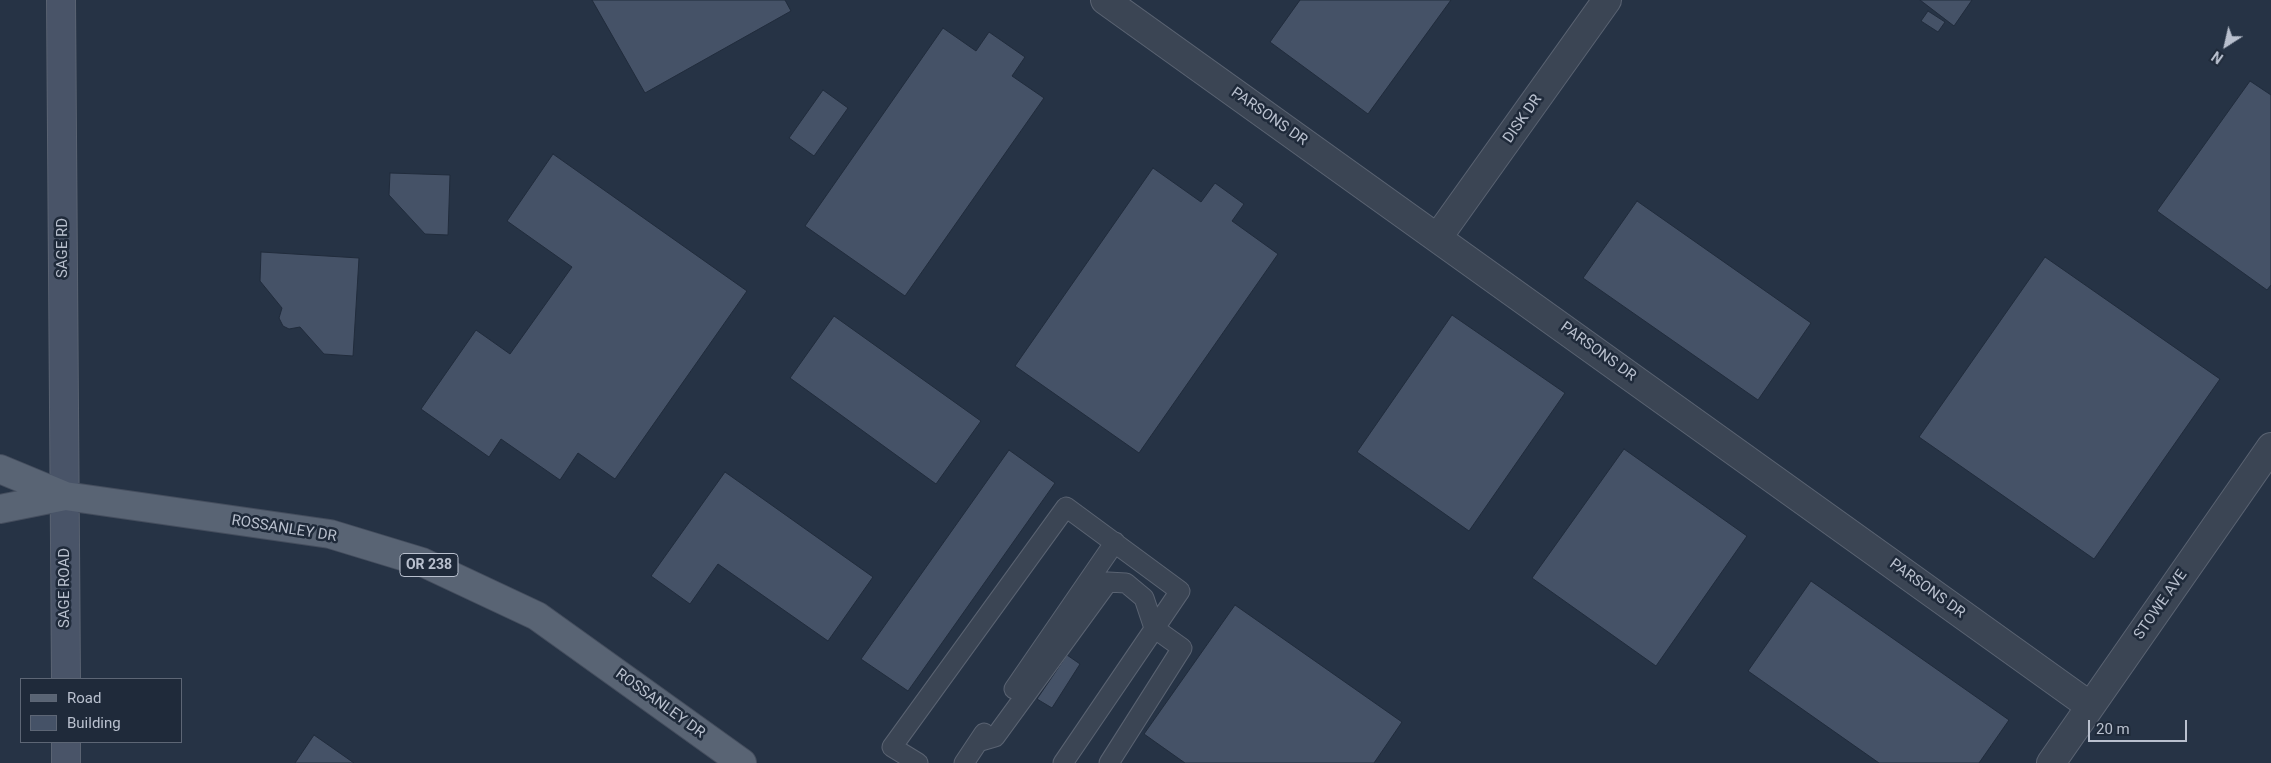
<!DOCTYPE html>
<html>
<head>
<meta charset="utf-8">
<style>
  body { margin:0 }
  #map { position:relative; width:2271px; height:763px; overflow:hidden; background:#263345; font-family:Roboto,sans-serif }
  canvas { display:block }
  .legend { position:absolute; left:20px; top:678px; width:162px; height:65px; box-sizing:border-box; background:#1f2a3a; border:1px solid #5d6675; margin:0; padding:6px 9px; list-style:none; font-size:15px; color:#b9c0ce }
  .legend li { display:flex; align-items:center; gap:10px; height:25px }
  .legend b { width:25px; border:1px solid #5d6675 }
  .north { position:absolute; left:2201px; top:20px; width:50px; height:50px; -webkit-text-stroke:4px #1f2a3a; paint-order:stroke; rotate:215deg; font-size:14px; font-weight:700; line-height:20px; text-align:center; color:#b9c0ce }
  .north::after { content:''; display:block; margin:auto; width:18px; height:22px; background:#b9c0ce; clip-path:polygon(50% 0,100% 100%,50% 72%,0 100%) }
  .scale { position:absolute; left:2088px; top:720px; width:99px; height:22px; box-sizing:border-box; border:2px solid #b9c0ce; border-top:0; padding-left:6px; font-size:15px; line-height:18px; white-space:nowrap; color:#b9c0ce; -webkit-text-stroke:4px #1f2a3a; paint-order:stroke }
</style>
</head>
<body>
<div id="map">
<canvas width="2271" height="763"></canvas>
<ul class="legend">
<li><b style="height:6px;background:#596474"></b>Road</li>
<li><b style="height:14px;background:#455267"></b>Building</li>
</ul>
<div class="north">N</div>
<div class="scale">20 m</div>
</div>
<script>
const ctx = document.querySelector('canvas').getContext('2d');
ctx.lineJoin = 'round';
function fillPath(path, color) {
  ctx.fillStyle = color;
  ctx.fill(path, 'evenodd');
}
function poly(rows) {
  const path = new Path2D();
  for (const r of rows) {
    path.moveTo(r[0], r[1]);
    for (let i = 2; i < r.length; i += 2) path.lineTo(r[i], r[i + 1]);
  }
  return path;
}
function stroke(path, color, width, dash) {
  ctx.strokeStyle = color;
  ctx.lineWidth = width;
  ctx.lineCap = dash ? 'butt' : 'round';
  ctx.setLineDash(dash || []);
  ctx.stroke(path);
}
function label(font, color, halo, rows, align = 'center') {
  ctx.font = font + ' Roboto,sans-serif';
  ctx.lineWidth = 5;
  ctx.setLineDash([]);
  ctx.textBaseline = 'middle';
  ctx.strokeStyle = halo;
  ctx.fillStyle = color;
  for (const [text, x, y, turn = 0] of rows) {
    ctx.save();
    ctx.translate(x, y);
    ctx.rotate((+turn || 0) * Math.PI / 180);
    ctx.textAlign = isNaN(turn) ? turn : align;
    if (halo) ctx.strokeText(text, 0, 0);
    ctx.fillText(text, 0, 0);
    ctx.restore();
  }
}
const building = poly([
  [592,0,785,0,791,11,645,93,592,0],
  [1300,0,1451,0,1368,114,1270,42,1300,0],
  [1920,0,1972,0,1954,26,1920,0],
  [1928,11,1945,22,1938,32,1921,21,1928,11],
  [943,28,976,51,989,32,1025,57,1012,76,1044,98,905,296,805,226,943,28],
  [2250,81,2271,95,2271,285,2267,290,2157,211,2250,81],
  [823,90,848,108,814,156,789,138,823,90],
  [553,154,747,291,615,479,578,453,560,480,501,439,489,457,421,409,476,330,510,354,572,267,507,221,553,154],
  [1153,168,1201,202,1215,183,1244,204,1232,221,1278,254,1139,453,1015,366,1153,168],
  [390,173,450,175,448,235,425,234,389,195,390,173],
  [1637,201,1811,323,1758,400,1583,278,1637,201],
  [261,252,359,258,353,356,324,354,300,327,289,329,283,326,279,318,282,308,260,281,261,252],
  [2045,257,2220,379,2094,559,1919,437,2045,257],
  [1452,315,1565,393,1469,531,1357,452,1452,315],
  [834,316,981,421,936,484,790,378,834,316],
  [1624,449,1747,536,1656,666,1532,578,1624,449],
  [1009,450,1055,483,908,691,861,659,1009,450],
  [725,472,873,577,828,641,718,564,690,604,651,576,725,472],
  [1811,581,2009,720,1979,763,1879,763,1748,671,1811,581],
  [1235,605,1402,722,1374,763,1185,763,1144,734,1235,605],
  [1067,655,1080,664,1052,708,1037,699,1067,655],
  [314,735,354,763,295,763,314,735]
]);
fillPath(building, '#455267');
stroke(building, '#212c3c', 1);
const service = poly([
  [1014,689,1115,542],
  [978,742,995,737,1108,582,1126,583,1144,598,1154,628,1182,648,1109,763],
  [918,763,892,747,1066,507,1180,591,1063,763],
  [964,763,984,733]
]);
const minor = poly([
  [1105,0,2090,706],
  [1438,237,1607,0],
  [2051,763,2271,447]
]);
const secondary = poly([
  [61,0,66,679],
  [66,742,66,763]
]);
const primary = poly([
  [0,469,65,496,330,534,422,562,537,616,742,763],
  [0,509,65,496]
]);
stroke(service, '#5a6372', 21);
stroke(minor, '#5a6372', 30);
stroke(secondary, '#5a6372', 30);
stroke(primary, '#454e5e', 30);
stroke(service, '#3b4554', 19);
stroke(minor, '#3b4554', 28);
stroke(secondary, '#495468', 28);
stroke(primary, '#596474', 28);
for (const [x, y, w] of [
  [429,565,58]
]) {
  const box = new Path2D();
  box.roundRect(x - w / 2, y - 11.5, w, 23, 4);
  ctx.fillStyle = '#1f2a3a';
  ctx.fill(box);
  stroke(box, '#b9c0ce', 1);
}
label('bold 14px', '#b9c0ce', null, [
  ["OR 238",429,565]
]);
label('15px', '#b9c0ce', '#1f2a3a', [
  ["PARSONS DR",1269,117,35],
  ["DISK DR",1523,119,-55],
  ["SAGE RD",63,248,-90],
  ["PARSONS DR",1598,352,36],
  ["ROSSANLEY DR",284,529,9],
  ["SAGE ROAD",65,588,-90],
  ["PARSONS DR",1927,589,36],
  ["STOWE AVE",2161,605,-55],
  ["ROSSANLEY DR",660,704,36]
]);
</script>
</body>
</html>
